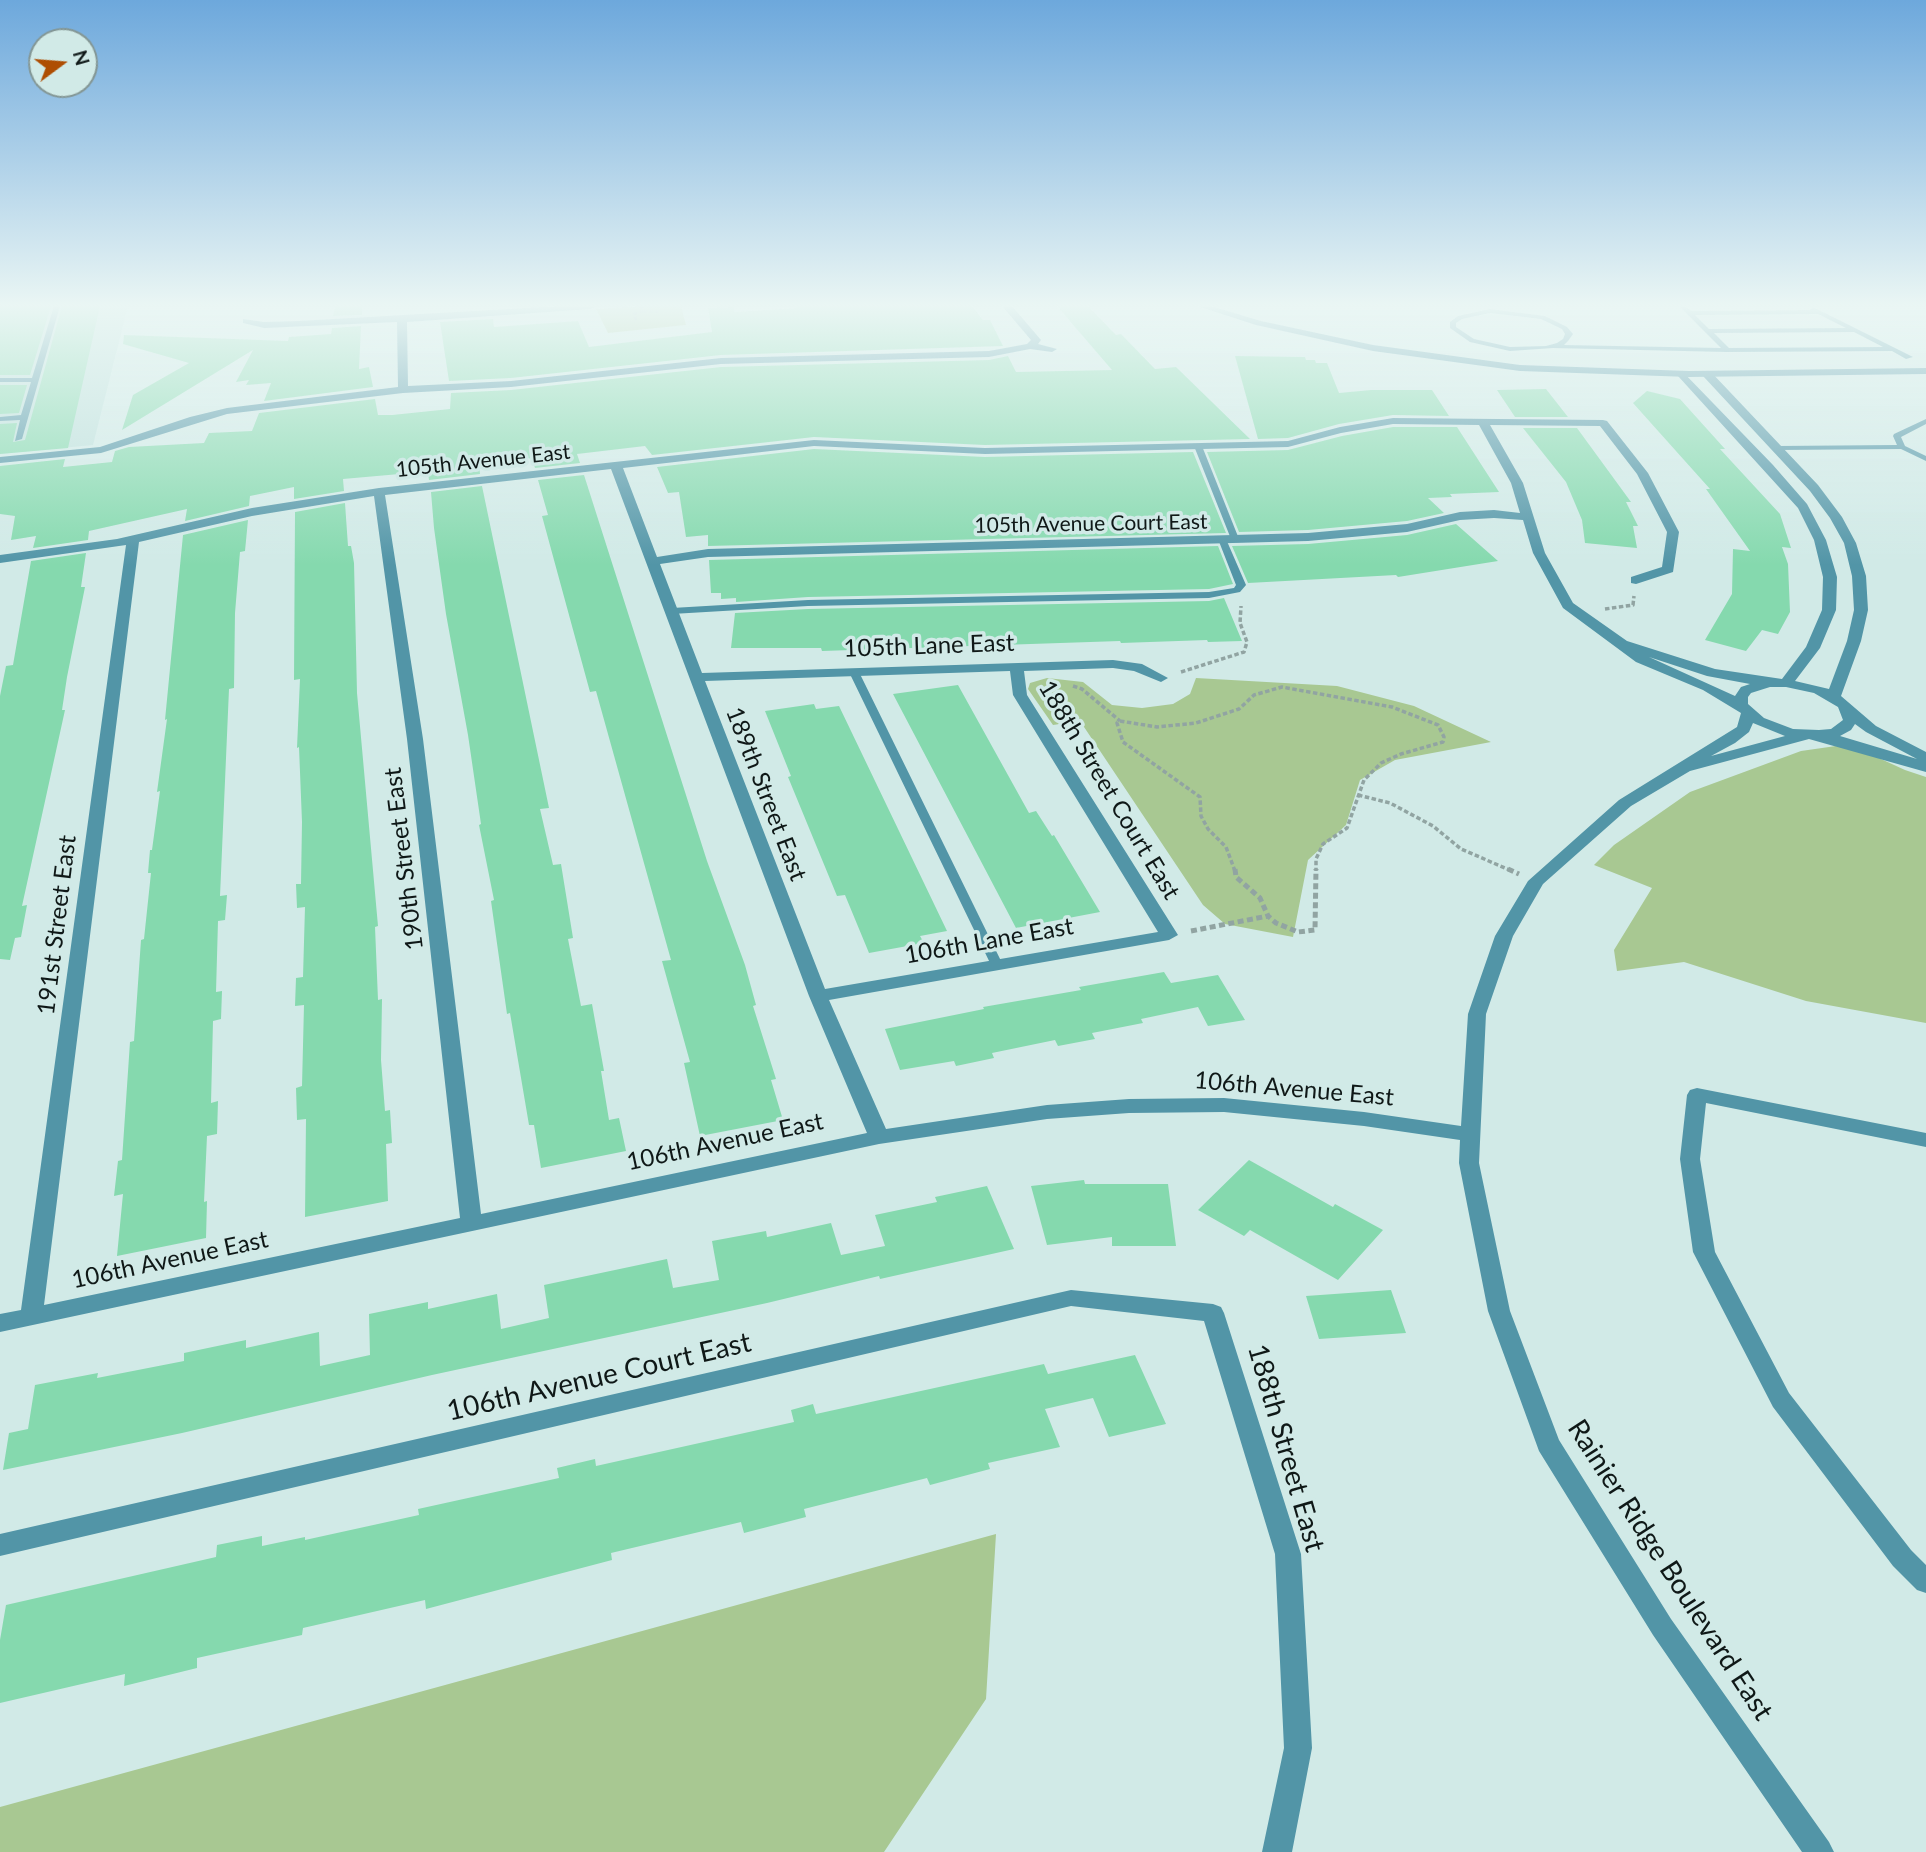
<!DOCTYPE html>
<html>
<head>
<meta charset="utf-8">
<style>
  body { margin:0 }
  #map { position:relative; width:1926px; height:1852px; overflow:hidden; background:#d1eae7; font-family:Lato,sans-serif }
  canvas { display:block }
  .north { position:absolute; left:28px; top:28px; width:70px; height:70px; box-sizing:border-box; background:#d1eae7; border:2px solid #839694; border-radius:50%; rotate:74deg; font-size:19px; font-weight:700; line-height:28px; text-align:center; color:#0f1817 }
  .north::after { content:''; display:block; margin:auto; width:24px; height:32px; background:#ae4e03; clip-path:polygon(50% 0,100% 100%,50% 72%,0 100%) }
</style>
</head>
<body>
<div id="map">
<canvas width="1926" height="1852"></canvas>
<div class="north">N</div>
</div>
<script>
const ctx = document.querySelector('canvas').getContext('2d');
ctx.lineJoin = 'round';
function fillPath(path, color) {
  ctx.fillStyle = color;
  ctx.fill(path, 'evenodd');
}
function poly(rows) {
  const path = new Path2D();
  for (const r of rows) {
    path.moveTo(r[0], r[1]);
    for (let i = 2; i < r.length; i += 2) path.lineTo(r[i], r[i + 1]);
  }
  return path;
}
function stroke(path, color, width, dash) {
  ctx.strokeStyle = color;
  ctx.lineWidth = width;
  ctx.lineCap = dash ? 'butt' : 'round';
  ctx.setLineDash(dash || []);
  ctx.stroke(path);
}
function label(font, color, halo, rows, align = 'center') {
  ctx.font = font + ' Lato,sans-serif';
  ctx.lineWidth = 7;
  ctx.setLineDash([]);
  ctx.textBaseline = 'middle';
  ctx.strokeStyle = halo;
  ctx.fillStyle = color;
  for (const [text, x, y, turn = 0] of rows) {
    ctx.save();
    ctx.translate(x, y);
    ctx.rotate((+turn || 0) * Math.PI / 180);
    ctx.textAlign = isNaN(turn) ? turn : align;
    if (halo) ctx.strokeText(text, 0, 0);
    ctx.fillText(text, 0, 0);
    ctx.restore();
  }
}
fillPath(poly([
  [0,306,128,306,93,445,0,454]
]), '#bee0dc');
fillPath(poly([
  [640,306,681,306,686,325,608,333,596,309],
  [1047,678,1083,682,1112,705,1142,708,1173,704,1190,694,1196,678,1337,686,1414,706,1491,742,1395,760,1360,780,1346,825,1308,860,1293,937,1225,924,1203,905,1080,721,1053,725,1028,689,1030,683],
  [1836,746,1870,754,1905,770,1926,777,1926,1023,1806,1001,1684,962,1617,971,1614,950,1652,888,1594,865,1614,845,1690,792,1801,751],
  [996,1534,986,1699,884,1852,0,1852,0,1807]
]), '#a8c892');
fillPath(poly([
  [0,306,51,306,30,375,0,375],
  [62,306,100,306,68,448,0,454,0,424,17,423,13,442,25,440],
  [335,306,362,306,362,315,333,316],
  [795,306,972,306,983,320,990,320,1003,346,721,355,511,378,449,381,440,322,493,319,494,327,578,321,589,347,712,332,708,308,734,307,734,312,796,308],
  [1057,306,1088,306,1116,335,1121,334,1155,369,1176,367,1250,439,985,445,814,437,652,455,645,446,577,454,580,463,535,468,532,459,528,458,479,464,480,474,429,480,428,473,411,473,343,479,344,491,294,499,294,487,250,496,249,506,185,521,187,509,89,531,88,540,33,548,36,536,11,540,15,516,0,514,0,466,65,459,63,467,112,462,115,451,129,447,204,443,209,433,252,431,259,413,375,399,378,415,392,415,450,409,451,393,511,390,721,367,989,360,1008,356,1016,372,1112,370],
  [361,326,359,369,369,367,373,387,264,401,271,383,246,385,249,380,236,382,253,350,122,430,133,395,189,363,123,344,124,335,288,341,289,337,331,334,332,328],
  [1235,356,1305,357,1306,360,1315,360,1316,363,1327,363,1339,393,1371,390,1432,390,1449,416,1393,415,1339,424,1288,438,1258,439],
  [0,385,27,385,19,413,0,414],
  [1546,389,1568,417,1515,417,1497,390],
  [1647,391,1680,399,1725,449,1720,449,1780,514,1791,548,1782,547,1788,564,1790,612,1778,634,1762,630,1746,651,1705,640,1732,594,1733,549,1750,551,1706,489,1710,489,1633,403],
  [1393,427,1457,427,1499,492,1450,494,1452,497,1428,498,1444,513,1407,521,1308,530,1239,532,1207,452,1288,450,1342,436],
  [1523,428,1577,428,1631,502,1626,502,1638,526,1633,526,1637,548,1585,543,1582,520,1566,482],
  [814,449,985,457,1193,452,1226,533,708,546,708,535,686,537,679,492,668,493,657,467],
  [584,475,707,861,745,965,756,1005,753,1006,776,1079,771,1080,783,1120,700,1136,684,1063,690,1062,662,961,671,960,596,691,590,692,542,516,548,515,538,480],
  [482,486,549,808,540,809,553,865,561,864,573,938,568,939,581,1006,592,1004,604,1071,601,1071,609,1120,619,1118,626,1151,541,1168,534,1125,529,1125,510,1013,507,1014,491,901,494,900,479,825,481,824,468,735,446,614,434,528,431,492],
  [345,503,348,546,351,546,354,563,357,693,378,926,375,927,378,1000,382,999,381,1060,385,1111,390,1110,392,1143,386,1144,388,1201,305,1217,306,1119,297,1120,296,1088,302,1086,304,1005,295,1006,296,978,303,977,305,907,297,908,296,884,301,884,302,822,299,747,297,748,300,679,294,680,295,512],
  [248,520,245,551,240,552,235,613,234,688,229,689,220,896,227,895,225,920,218,921,216,992,222,991,221,1019,213,1021,211,1103,218,1101,217,1134,207,1136,204,1202,207,1201,206,1238,117,1256,123,1194,114,1196,118,1161,122,1160,130,1042,134,1041,141,940,144,939,151,873,148,873,150,850,152,850,160,791,157,792,167,719,165,720,183,535],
  [1456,524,1498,561,1398,577,1396,575,1248,583,1232,546,1308,544,1407,535],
  [1218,546,1233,584,1209,589,808,597,736,602,736,598,721,599,721,593,711,593,709,560],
  [86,553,81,587,85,587,67,677,62,710,65,710,22,906,27,905,21,937,15,938,10,960,0,959,0,696,6,666,13,665,31,561],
  [1224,598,1242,641,1208,642,1207,640,1121,643,1120,641,822,651,821,648,731,648,735,613,808,609,1209,601],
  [958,685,1029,813,1036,811,1052,836,1054,835,1100,912,1016,928,893,694],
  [814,704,816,709,839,706,947,931,920,936,924,943,869,953,845,895,837,896,788,777,791,776,765,711],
  [1164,972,1171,983,1218,975,1245,1020,1208,1026,1198,1007,1141,1019,1143,1023,1092,1033,1095,1039,1058,1046,1055,1040,992,1053,994,1058,956,1066,954,1061,900,1070,885,1029,984,1009,983,1007,1081,990,1079,987],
  [1249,1160,1333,1207,1335,1204,1383,1230,1338,1280,1250,1230,1244,1236,1198,1210],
  [1084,1180,1085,1184,1168,1184,1176,1246,1112,1246,1112,1237,1047,1245,1031,1186],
  [987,1186,1014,1249,880,1279,879,1276,767,1303,432,1375,182,1433,3,1470,9,1433,28,1429,35,1385,98,1373,97,1378,184,1361,184,1353,246,1340,246,1348,319,1332,320,1366,370,1355,369,1314,428,1302,428,1309,497,1294,501,1329,549,1318,544,1285,667,1259,673,1288,719,1280,712,1241,766,1231,767,1237,831,1223,841,1255,885,1246,875,1215,937,1202,935,1197],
  [1391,1290,1406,1333,1319,1339,1306,1296],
  [1135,1355,1166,1424,1109,1437,1093,1398,1045,1409,1060,1447,988,1463,990,1469,930,1485,927,1478,804,1509,806,1517,744,1533,741,1522,611,1553,612,1560,426,1609,425,1600,303,1628,302,1635,197,1658,197,1668,124,1686,125,1674,0,1703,0,1640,6,1605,216,1557,217,1545,262,1536,262,1546,305,1537,305,1540,419,1515,418,1509,559,1478,557,1468,595,1459,596,1466,794,1422,791,1410,813,1404,816,1414,1044,1364,1048,1374]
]), '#85d9ae');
stroke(poly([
  [643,311,661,312],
  [636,320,634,314,643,311,641,306]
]), '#91a4a2', 2.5, [3.5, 2.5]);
stroke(poly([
  [1605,609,1633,605,1634,596],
  [1181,672,1244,652,1247,642,1240,623,1241,606],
  [1073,686,1082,689,1120,721],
  [1358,795,1390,803,1433,826,1461,849,1512,871],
  [1235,871,1226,847,1208,829,1201,816,1200,797,1123,742,1117,723,1120,721,1157,727,1196,723,1239,709,1254,695,1282,687,1392,707,1438,725,1444,737,1443,742,1401,754,1381,763,1364,780,1347,828,1323,844,1316,859,1316,871]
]), '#91a4a2', 3.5, [4.5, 2.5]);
stroke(poly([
  [1235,869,1236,877,1260,898,1268,916,1276,923,1298,932,1315,930,1316,869],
  [1508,869,1519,874],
  [1191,931,1268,916]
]), '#91a4a2', 5, [6, 3.5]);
fillPath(poly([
  [54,306,60,306,22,439,15,441,20,420,0,421,0,417,21,415,31,382,0,382,0,378,32,378,54,306],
  [1679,306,1685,306,1691,311,1810,310,1813,307,1913,357,1906,359,1892,351,1727,352,1553,348,1510,351,1470,342,1450,328,1450,322,1458,316,1490,309,1545,316,1567,327,1573,334,1568,341,1564,345,1721,348,1679,306],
  [1490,313,1541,319,1562,329,1565,334,1563,339,1557,343,1546,346,1510,347,1474,339,1456,327,1456,323,1462,319,1490,313],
  [1818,314,1846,328,1709,329,1695,315,1818,314],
  [1854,332,1883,347,1729,348,1714,333,1854,332],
  [1926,419,1926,424,1901,437,1905,446,1926,456,1926,461,1901,449,1777,450,1773,448,1777,446,1897,445,1893,436,1894,434,1926,419],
  [1195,444,1202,446,1239,539,1238,541,1231,539,1194,446,1195,444],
  [1222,536,1226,539,1246,585,1240,592,1209,598,808,606,672,614,667,611,672,608,808,600,1209,592,1234,588,1236,585,1218,539,1222,536],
  [854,669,859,672,1003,965,1001,968,993,968,991,965,849,672,854,669]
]), '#5295a7');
fillPath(poly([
  [560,306,596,306,591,309,407,322,408,386,511,381,721,358,989,351,1027,344,1031,340,1002,306,1012,306,1041,340,1038,344,1057,349,1052,352,1030,349,989,357,721,364,511,387,403,393,227,414,101,453,0,463,0,457,100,447,190,417,227,408,398,387,397,322,264,328,243,323,243,319,264,322,298,321,560,306],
  [1682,371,1773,465,1807,504,1826,540,1837,577,1836,610,1820,648,1795,681,1829,689,1847,641,1854,610,1852,576,1844,543,1830,518,1810,491,1703,376,1703,372,1711,372,1818,485,1842,517,1856,543,1866,576,1868,610,1861,641,1841,696,1876,726,1926,752,1926,772,1809,739,1690,771,1631,806,1543,884,1513,936,1486,1014,1479,1163,1510,1311,1559,1440,1671,1619,1829,1842,1834,1852,1802,1852,1653,1635,1539,1451,1488,1311,1459,1163,1460,1140,1364,1126,1224,1112,1129,1113,1047,1119,879,1144,0,1332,0,1314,21,1310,126,545,0,563,0,555,117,539,252,508,379,488,814,440,985,448,1288,441,1340,427,1393,418,1603,420,1607,421,1648,473,1679,532,1673,572,1636,584,1631,583,1631,577,1662,567,1667,532,1637,474,1600,426,1490,425,1523,483,1545,553,1573,603,1627,641,1715,669,1782,679,1806,647,1822,610,1823,577,1814,540,1798,508,1678,376,1677,374,1682,371],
  [1393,424,1479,425,1511,483,1520,513,1494,510,1460,512,1407,524,1308,533,708,549,657,557,623,468,814,446,985,454,1288,447,1341,433,1393,424],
  [611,469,809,996,867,1133,481,1214,423,739,385,495,611,469],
  [374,496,407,739,460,1218,44,1305,139,542,252,516,374,496],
  [1494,518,1523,520,1533,553,1563,608,1636,662,1703,690,1741,713,1737,727,1619,800,1528,881,1495,936,1468,1014,1461,1126,1364,1112,1224,1098,1129,1099,1047,1105,886,1129,829,1000,1169,940,1178,935,1027,695,1024,671,1113,668,1134,671,1161,682,1168,678,1142,664,1113,660,702,673,660,564,708,557,1308,541,1407,532,1460,520,1494,518],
  [1649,657,1707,676,1750,684,1741,687,1735,696,1649,657],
  [1010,671,1013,695,1158,932,825,989,705,681,1010,671],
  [1770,687,1786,687,1814,693,1838,707,1843,720,1831,729,1819,730,1793,729,1764,718,1748,704,1748,697,1751,693,1770,687],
  [1753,723,1785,736,1711,756,1735,743,1749,732,1753,723],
  [1855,724,1866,732,1917,759,1840,736,1851,730,1855,724],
  [1697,1088,1926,1133,1926,1147,1706,1103,1700,1159,1715,1252,1789,1393,1911,1550,1926,1565,1926,1593,1917,1590,1893,1566,1773,1407,1693,1252,1680,1159,1687,1095,1690,1090,1697,1088],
  [1071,1290,1213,1304,1221,1307,1224,1313,1301,1554,1312,1748,1292,1852,1262,1852,1284,1748,1275,1554,1204,1321,1071,1306,0,1556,0,1534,1071,1290]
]), '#5295a7');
fillPath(poly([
  [1197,306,1211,306,1261,321,1373,345,1520,365,1689,371,1926,368,1926,374,1689,377,1520,371,1373,351,1256,325,1197,306]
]), '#5295a7');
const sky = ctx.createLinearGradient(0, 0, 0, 565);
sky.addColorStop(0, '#6da8dc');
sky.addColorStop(0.54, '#eaf6f4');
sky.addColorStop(1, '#eaf6f400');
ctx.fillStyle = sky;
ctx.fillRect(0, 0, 1926, 565);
label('21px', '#0f1817', '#d1eae7', [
  ["105th Avenue East",483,461,-6],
  ["105th Avenue Court East",1091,524,-1]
]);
label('24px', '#0f1817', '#d1eae7', [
  ["105th Lane East",929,646,-2],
  ["188th Street Court East",1109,790,59],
  ["189th Street East",766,794,69],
  ["190th Street East",404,859,-97],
  ["191st Street East",57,925,-83],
  ["106th Lane East",989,941,-10],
  ["106th Avenue East",1294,1089,5],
  ["106th Avenue East",725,1142,-12],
  ["106th Avenue East",170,1260,-12]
]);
label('28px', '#0f1817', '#d1eae7', [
  ["106th Avenue Court East",599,1377,-13],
  ["188th Street East",1286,1448,74],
  ["Rainier Ridge Boulevard East",1670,1570,57]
]);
</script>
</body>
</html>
